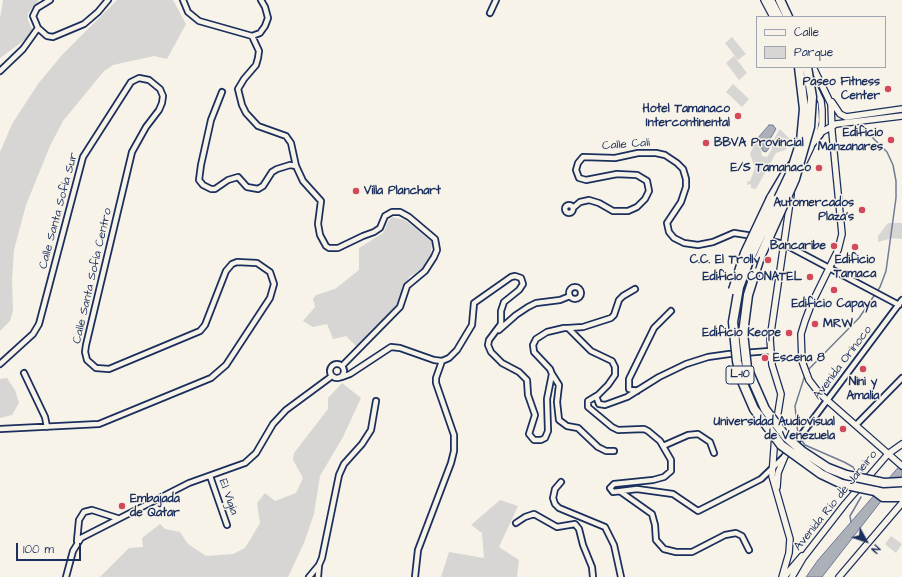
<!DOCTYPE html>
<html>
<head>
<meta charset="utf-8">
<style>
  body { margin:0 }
  #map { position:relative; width:902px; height:577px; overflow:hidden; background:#f7f3e8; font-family:"Architects Daughter",sans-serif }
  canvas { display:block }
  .legend { position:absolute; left:756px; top:16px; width:130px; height:52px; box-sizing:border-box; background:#f7f3e8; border:1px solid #9fa5b1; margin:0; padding:5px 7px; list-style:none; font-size:12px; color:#1b2f5e }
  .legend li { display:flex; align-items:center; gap:8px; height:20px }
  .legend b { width:20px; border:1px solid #9fa5b1 }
  .north { position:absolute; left:846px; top:521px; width:40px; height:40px; -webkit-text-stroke:3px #f7f3e8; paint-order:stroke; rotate:130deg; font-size:11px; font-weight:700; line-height:16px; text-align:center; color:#1b2f5e }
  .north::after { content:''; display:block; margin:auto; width:14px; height:18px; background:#1b2f5e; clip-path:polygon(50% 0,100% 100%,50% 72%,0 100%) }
  .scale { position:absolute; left:16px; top:543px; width:65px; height:18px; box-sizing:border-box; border:2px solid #1b2f5e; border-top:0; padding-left:5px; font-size:12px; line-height:14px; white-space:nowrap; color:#1b2f5e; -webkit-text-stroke:3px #f7f3e8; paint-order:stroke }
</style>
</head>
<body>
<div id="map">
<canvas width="902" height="577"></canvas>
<ul class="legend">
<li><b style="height:5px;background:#f7f3e8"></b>Calle</li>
<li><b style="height:11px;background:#d7d6d4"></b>Parque</li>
</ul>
<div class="north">N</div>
<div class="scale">100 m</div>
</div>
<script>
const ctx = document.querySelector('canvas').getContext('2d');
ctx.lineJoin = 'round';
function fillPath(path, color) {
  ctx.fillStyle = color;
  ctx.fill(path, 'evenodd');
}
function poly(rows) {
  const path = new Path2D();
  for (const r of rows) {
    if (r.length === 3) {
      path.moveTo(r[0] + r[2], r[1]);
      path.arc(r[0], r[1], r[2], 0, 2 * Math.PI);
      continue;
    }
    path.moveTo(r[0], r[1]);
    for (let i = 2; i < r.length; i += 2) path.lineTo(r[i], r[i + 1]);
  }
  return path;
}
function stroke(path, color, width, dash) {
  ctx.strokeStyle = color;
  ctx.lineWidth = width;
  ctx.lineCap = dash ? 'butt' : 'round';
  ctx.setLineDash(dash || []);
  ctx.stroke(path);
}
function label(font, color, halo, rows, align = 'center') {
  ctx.font = font + ' "Architects Daughter",sans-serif';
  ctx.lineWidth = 3;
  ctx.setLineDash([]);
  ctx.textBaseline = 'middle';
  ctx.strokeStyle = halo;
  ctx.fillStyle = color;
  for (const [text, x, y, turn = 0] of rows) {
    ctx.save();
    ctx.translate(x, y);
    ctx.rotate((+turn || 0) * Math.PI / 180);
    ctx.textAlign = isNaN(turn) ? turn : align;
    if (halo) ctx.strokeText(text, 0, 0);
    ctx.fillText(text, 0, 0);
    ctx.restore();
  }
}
fillPath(poly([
  [3,0,39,0,28,13,28,20,34,33,0,58,0,18],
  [117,0,173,0,186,24,167,59,154,56,113,65,104,71,63,121,50,146,26,205,14,250,12,280,13,311,10,321,0,331,0,152,12,124,38,84,62,55],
  [732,37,746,54,738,60,725,43],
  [734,56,747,73,739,80,726,63],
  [733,84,749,99,742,107,726,92],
  [780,129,793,142,785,150,776,153,756,189,751,188,751,184,747,185,747,182,750,181,755,168,750,154,756,141,760,145,762,156,767,157,772,149,772,142],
  [392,217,405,220,432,242,430,264,409,277,401,304,356,346,346,336,333,339,327,324,313,327,303,321,315,307,313,299,316,295,335,289,359,270,359,248,383,233,388,222],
  [888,223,902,223,902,239,892,238,878,242,878,236],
  [7,378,15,390,19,403,12,415,0,418,0,379],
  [342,383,361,398,343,437,320,476,314,514,304,543,288,577,100,577,129,548,143,547,142,538,160,524,165,529,180,532,188,544,206,556,233,554,245,548,260,523,257,503,265,493,275,501,296,493,303,478,293,460,294,453,328,409,328,398],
  [500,500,518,506,499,547,519,560,517,577,441,577,449,552,484,558,482,533,471,525],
  [891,536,902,544,896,553,885,544]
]), '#d7d6d4');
const water = poly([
  [769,125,773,125,776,129,770,139,769,148,766,152,763,151,757,139,769,125],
  [902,463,902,478,882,500,822,577,806,577,818,560,902,463]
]);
fillPath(water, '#acb0b9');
stroke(water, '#727c95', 1);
stroke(poly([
  [807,371,859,318,880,287,886,271,896,198,896,181,893,165,887,152,862,127],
  [805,375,795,406,798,435,805,445,844,462,853,467,857,474],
  [851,522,850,516,861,497]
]), '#727c95', 1.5);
const minor = poly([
  [50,0,37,8,33,16,38,28,47,36,53,37,84,24,98,12,108,0],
  [183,0,188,12,199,21,252,36,260,33,265,26,268,18,265,7,261,0],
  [490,13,496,0],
  [252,36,259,51,258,58,256,65,244,79,238,89,242,105,246,113,258,126,286,136,291,143,296,166,303,181,321,201,318,224,320,235,326,246,329,248,338,248,363,236,374,232,380,228,385,216,392,212,400,212,409,217,435,239,437,250,434,257,425,271,407,286,400,307,342,366],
  [0,71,23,49,38,28],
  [222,92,211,120,201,165,199,180,203,185,211,189,215,189,228,180,238,177,247,187,258,189,263,186,272,172,277,169,290,165,296,166],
  [569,209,4],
  [573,208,580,202,589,200,599,203,613,211,628,211,637,207,645,199,649,191,647,181,637,175,617,174,586,180,579,178,576,170,578,163,583,157,615,158,638,153,656,153,665,155,677,163,683,169,686,179,686,187,681,202,667,223,669,232,674,238,684,243,698,245,713,242,734,233,753,236],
  [766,240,784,244,899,305],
  [575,293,6],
  [568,328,583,327,611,318,614,315,619,300,623,296,635,289],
  [499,330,516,315,528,307,536,303,560,300,570,296],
  [337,371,7],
  [0,364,33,334,39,324,83,157,131,82,139,78,149,80,160,89,163,96,162,103,159,110,146,127,132,152,86,345,85,352,87,360,96,368,109,369,200,331,205,325,226,271,232,264,237,262,257,263,270,272,274,284,270,298,226,365,211,378,99,424,0,429],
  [24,373,45,417,47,427],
  [552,374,559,385,557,402,559,420,567,426,578,428,598,447,606,451,614,451],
  [342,377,350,374,391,347,400,348,434,360,442,361,449,358,457,350,472,325,474,303,511,277,515,276,521,278,523,284,519,290,504,302,501,311,501,324,489,340,488,345,491,352,502,363,519,372,527,380,528,395,535,415,529,434,534,440,541,440,545,438,548,431,547,399,552,374,550,369,534,352,533,345,536,339,547,332,564,328,568,328,591,351,612,361,615,367,615,375,608,385,598,395,588,401,588,407,612,427,618,430,644,429,648,431,660,441,671,460,671,471,664,477,653,480,614,484,610,488,613,492,637,489,673,494,698,511,761,479,785,456],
  [637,391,629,389,629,379,654,328,671,311],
  [596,396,599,404,605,405,627,397,659,377,686,364,708,357,729,354,770,351],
  [856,425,902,378],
  [663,446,688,435,698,434,710,442,714,453],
  [793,446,902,300],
  [210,476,227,525],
  [561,482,555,489,553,498,555,504,559,508,605,527,614,545,621,577],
  [621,492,652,514,655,525,656,540,664,549,676,552,692,552,725,535,736,533,742,536,749,550],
  [516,523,525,517,534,514,557,527,575,524,579,529,583,545,592,567,593,577],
  [77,541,79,520,84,512,92,510,117,518],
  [66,577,73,551,81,538,189,483,245,463,256,453,273,424,286,410,332,376],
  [309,577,319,565,322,558,339,475,344,464,362,444,371,430,376,401],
  [318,577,319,565],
  [415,577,418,550,451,463,454,451,454,435,436,383,436,378,442,361]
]);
const tertiary = poly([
  [764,0,773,17],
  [813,67,831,104,832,132,842,234,838,250,811,305,805,321,801,334,802,361,809,380,819,393,902,466],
  [811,80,821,101,822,110,822,125,818,136],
  [832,102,840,114,846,117,902,109],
  [820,133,836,124,902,116],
  [802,166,811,147],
  [776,425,781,394,772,365,770,339,791,195],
  [775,435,772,476,790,539,789,553,782,577],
  [777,487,778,473,785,456],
  [784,577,802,556],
  [792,577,803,558,845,504,888,454,902,444],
  [839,577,902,503]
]);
const motorway = poly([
  [770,0,779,17],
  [780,0,788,17],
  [813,132,815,120,814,105],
  [803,153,819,134],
  [771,198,787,171,794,163],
  [875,491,883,497,902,497],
  [875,491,884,489,902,490]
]);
stroke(minor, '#1b2f5e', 8);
stroke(tertiary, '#1b2f5e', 8);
stroke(motorway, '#1b2f5e', 11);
stroke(minor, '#f7f3e8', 4.5);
stroke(tertiary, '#f7f3e8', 5.5);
stroke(motorway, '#f7f3e8', 8);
const motorwayBridge = poly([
  [799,67,804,109,801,141,791,172,750,258,739,287,733,322,737,361,741,379,754,409,781,445,821,474,842,484,875,491],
  [807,67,812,97,810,127,795,179,760,257,748,295,743,333,747,368,765,409,786,437,802,451,828,468,846,475,884,483,902,482],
  [733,290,745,253,771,198]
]);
stroke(motorwayBridge, '#1b2f5e', 11, []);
stroke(motorwayBridge, '#f7f3e8', 8);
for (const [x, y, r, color] of [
  [888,89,4,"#d1495b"],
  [738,116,4,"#d1495b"],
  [891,140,4,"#d1495b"],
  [706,143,4,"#d1495b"],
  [819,168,4,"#d1495b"],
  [356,191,4,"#d1495b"],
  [862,210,4,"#d1495b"],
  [834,246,4,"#d1495b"],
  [855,247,4,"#d1495b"],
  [768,260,4,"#d1495b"],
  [810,277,4,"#d1495b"],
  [834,290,4,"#d1495b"],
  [815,324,4,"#d1495b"],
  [789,333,4,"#d1495b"],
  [765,358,4,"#d1495b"],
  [863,369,4,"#d1495b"],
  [843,429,4,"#d1495b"],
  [122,506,4,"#d1495b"]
]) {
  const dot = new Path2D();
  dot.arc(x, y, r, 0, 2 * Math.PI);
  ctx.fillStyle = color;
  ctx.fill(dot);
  stroke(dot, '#f7f3e8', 1.5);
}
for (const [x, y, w] of [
  [740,375,28]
]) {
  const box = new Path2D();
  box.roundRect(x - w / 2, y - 9, w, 18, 3);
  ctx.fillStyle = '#f7f3e8';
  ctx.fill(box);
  stroke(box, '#1b2f5e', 1);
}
label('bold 11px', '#1b2f5e', null, [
  ["L-10",740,375]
]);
label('bold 12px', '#1b2f5e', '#f7f3e8', [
  ["Paseo Fitness",880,82],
  ["Center",880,96],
  ["Hotel Tamanaco",730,109],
  ["Intercontinental",730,123],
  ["Edificio",883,133],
  ["Manzanares",883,147],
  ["BBVA Provincial",714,143,"left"],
  ["E/S Tamanaco",811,168],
  ["Villa Planchart",364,191,"left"],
  ["Automercados",854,203],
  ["Plaza's",854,217],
  ["Bancaribe",826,246],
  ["C.C. El Trolly",760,260],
  ["Edificio",855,260,"center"],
  ["Tamaca",855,274,"center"],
  ["Edificio CONATEL",802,277],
  ["Edificio Capaya",834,304,"center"],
  ["MRW",823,324,"left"],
  ["Edificio Keope",781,333],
  ["Escena 8",773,358,"left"],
  ["Nini y",863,382,"center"],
  ["Amalia",863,396,"center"],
  ["Universidad Audiovisual",835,422],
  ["de Venezuela",835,436],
  ["Embajada",130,499,"left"],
  ["de Qatar",130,513,"left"]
], 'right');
label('12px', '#1b2f5e', '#f7f3e8', [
  ["Calle Cali",626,145,-4],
  ["Calle Santa Sofía Sur",59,211,-75],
  ["Calle Santa Sofía Centro",93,276,-77],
  ["Avenida Orinoco",843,363,-53],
  ["El Vigía",228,497,71],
  ["Avenida Río de Janeiro",836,501,-51]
]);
</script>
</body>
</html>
